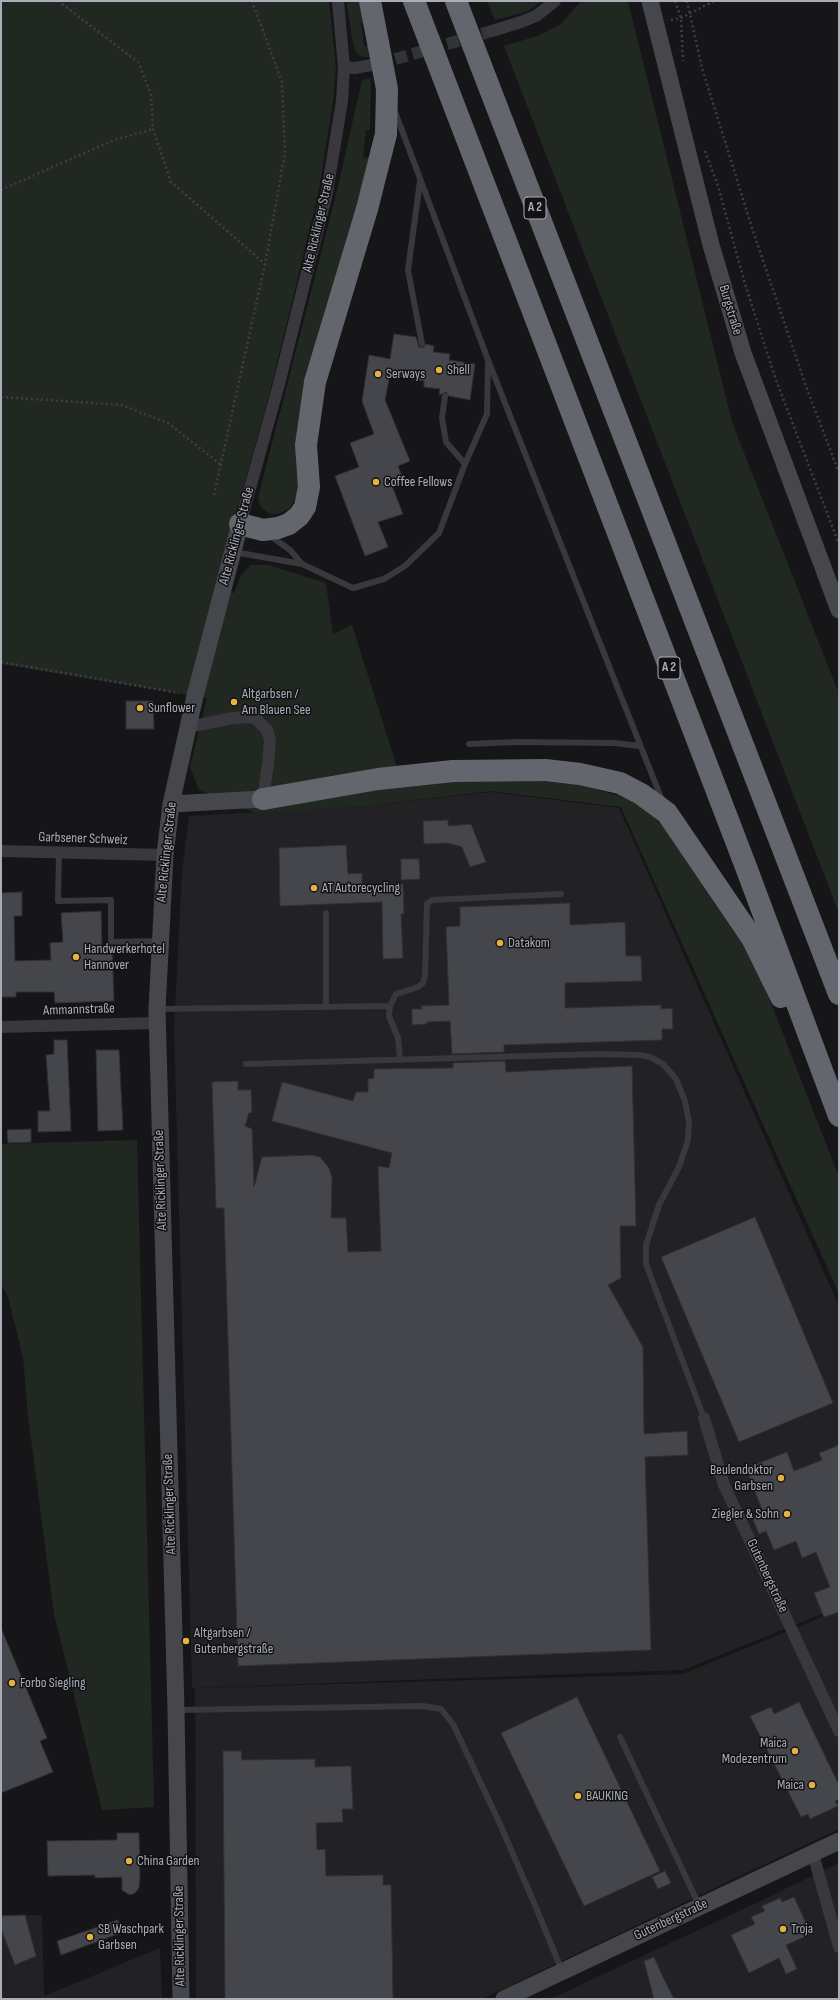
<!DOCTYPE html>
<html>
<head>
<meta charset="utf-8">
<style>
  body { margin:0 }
  #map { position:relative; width:840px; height:2000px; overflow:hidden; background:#161618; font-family:"Sofia Sans Condensed",sans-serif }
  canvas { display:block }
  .frame { position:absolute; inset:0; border:2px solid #a9adb7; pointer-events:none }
</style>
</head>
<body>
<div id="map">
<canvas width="840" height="2000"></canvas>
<div class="frame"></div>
</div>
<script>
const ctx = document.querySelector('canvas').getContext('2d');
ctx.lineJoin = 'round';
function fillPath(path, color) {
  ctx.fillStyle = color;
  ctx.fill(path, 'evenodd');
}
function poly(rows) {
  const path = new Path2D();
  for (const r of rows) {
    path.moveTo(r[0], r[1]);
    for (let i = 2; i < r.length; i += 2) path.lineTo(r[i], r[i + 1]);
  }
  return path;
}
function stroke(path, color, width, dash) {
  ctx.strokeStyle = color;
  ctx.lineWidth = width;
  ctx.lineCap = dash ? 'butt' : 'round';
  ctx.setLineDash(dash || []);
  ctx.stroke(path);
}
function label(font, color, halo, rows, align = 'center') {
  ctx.font = font + ' "Sofia Sans Condensed",sans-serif';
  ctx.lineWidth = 3;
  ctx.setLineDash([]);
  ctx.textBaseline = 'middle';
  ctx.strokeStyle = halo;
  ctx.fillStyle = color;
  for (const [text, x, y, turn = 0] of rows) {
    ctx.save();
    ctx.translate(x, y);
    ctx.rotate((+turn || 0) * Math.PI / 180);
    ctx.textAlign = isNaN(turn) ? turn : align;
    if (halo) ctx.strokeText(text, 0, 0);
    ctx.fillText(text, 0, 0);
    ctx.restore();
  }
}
fillPath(poly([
  [491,792,619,808,839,1306,839,1607,683,1670,192,1688,174,1028,182,872,189,816,359,807],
  [839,1610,839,1829,482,1999,196,1999,195,1688,683,1674],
  [839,1863,839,1999,550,1999,754,1904],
  [42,1915,44,1996,160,1948,162,1999,1,1999,1,1916]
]), '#222225');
fillPath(poly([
  [1,1,329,1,336,68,333,102,319,190,272,384,215,590,234,593,241,575,251,565,268,565,326,583,333,634,352,625,397,767,498,779,577,784,623,797,647,810,664,827,746,947,760,975,839,1177,839,1294,621,807,491,791,359,807,255,813,199,790,190,767,207,698,1,664],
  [346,1,360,1,364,22,361,23,364,46,368,46,369,57,363,57,357,54,354,48],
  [487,1,542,1,526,12,495,20],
  [581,1,628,1,732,422,839,694,839,913,504,46,537,36,561,24],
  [371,78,370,130,366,130,363,157,369,158,298,494,290,508,278,514,270,514,260,506,258,498,336,195,362,80],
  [137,1140,154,1807,102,1810,54,1614,28,1416,23,1357,8,1297,1,1284,1,1144]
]), '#212822');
const building = poly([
  [394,334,416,337,419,347,423,348,426,344,434,346,433,352,450,354,449,360,475,364,470,400,449,396,446,392,439,395,440,389,424,387,424,381,390,375,385,400,410,461,398,466,404,482,392,486,403,514,378,522,388,547,365,556,335,476,359,467,350,443,374,434,362,401,369,355,390,359,394,334],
  [126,701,153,701,154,729,126,729,126,701],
  [448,820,448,826,471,824,486,862,470,867,462,847,448,843,424,844,423,821,448,820],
  [346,845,348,874,362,873,362,885,403,884,404,914,401,914,403,958,383,959,382,902,280,906,279,848,346,845],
  [401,859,419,859,420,879,401,880,401,859],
  [22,892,22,916,14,916,15,961,51,960,50,943,63,942,61,913,101,911,102,946,112,946,114,1001,55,1003,54,992,16,992,16,997,1,997,1,893,22,892],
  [570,903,570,925,625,922,626,956,641,956,642,981,565,983,565,1008,661,1005,661,1009,672,1008,673,1029,662,1029,662,1040,504,1045,504,1052,452,1054,450,1021,427,1022,427,1024,412,1025,412,1009,422,1009,421,1006,449,1005,446,927,460,926,460,907,570,903],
  [54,1040,67,1040,71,1131,38,1132,38,1111,50,1111,46,1055,54,1054,54,1040],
  [96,1050,119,1050,123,1130,98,1131,96,1050],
  [505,1061,506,1072,632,1066,636,1226,620,1226,621,1278,608,1285,643,1347,644,1434,687,1431,688,1455,645,1457,651,1650,238,1666,224,1208,216,1208,212,1082,238,1081,238,1090,251,1090,252,1113,249,1113,245,1126,252,1129,254,1187,262,1157,311,1155,320,1157,329,1168,332,1177,331,1218,346,1218,348,1252,381,1251,378,1166,389,1168,392,1153,272,1121,282,1082,353,1101,356,1092,368,1092,368,1079,374,1078,374,1069,453,1068,453,1063,505,1061],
  [31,1129,31,1142,8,1143,7,1130,31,1129],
  [755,1217,833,1403,739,1442,661,1257,755,1217],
  [839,1445,839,1612,824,1617,814,1593,830,1587,816,1552,802,1558,796,1541,774,1550,766,1531,759,1534,752,1517,763,1512,746,1468,787,1452,794,1471,822,1460,819,1453,839,1445],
  [1,1628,47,1738,40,1741,53,1772,1,1793,1,1628],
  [577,1697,660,1871,584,1906,501,1733,577,1697],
  [799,1702,839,1785,839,1799,835,1801,838,1806,810,1819,808,1814,801,1817,750,1716,771,1707,774,1714,799,1702],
  [223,1751,241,1751,242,1760,315,1759,315,1767,351,1766,353,1809,342,1809,343,1822,316,1823,317,1850,325,1849,326,1876,383,1875,383,1885,391,1885,393,1999,225,1999,223,1751],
  [117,1833,139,1833,140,1877,139,1888,135,1893,130,1895,122,1890,122,1877,95,1878,95,1875,48,1876,47,1841,117,1840,117,1833],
  [665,1871,671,1883,658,1889,652,1877,665,1871],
  [794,1897,811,1934,786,1945,797,1969,786,1974,779,1958,749,1973,731,1935,755,1924,751,1917,765,1911,762,1906,780,1898,782,1902,794,1897],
  [25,1915,36,1956,15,1965,1,1929,1,1916,25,1915],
  [118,1920,123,1932,61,1955,57,1941,118,1920],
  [654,1957,663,1977,674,1999,654,1999,644,1961,654,1957]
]);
fillPath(building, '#45464b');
stroke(building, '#313034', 1);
stroke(poly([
  [378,64,492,31]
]), '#333438', 12, [12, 6]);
stroke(poly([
  [58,1,138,62,151,94,153,129,171,182,265,264],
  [675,1,681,18,683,61],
  [687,1,702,68,753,231,807,389,839,473],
  [671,20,681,18,714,1],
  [705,151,718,186,745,284,776,380,839,544],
  [1,190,114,140,153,129],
  [1,397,122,405,168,423,220,464],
  [214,495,265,264,285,153,282,82,252,1],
  [1,662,179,693]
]), '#3e3f44', 2.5, [2, 3]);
stroke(poly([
  [394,109,488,360,662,800],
  [420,181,408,270,422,344],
  [445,396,442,418,446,442,465,464],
  [269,535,290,550,302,564],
  [234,552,302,564,353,588,384,579,405,566,439,533,465,464,487,414,488,363],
  [469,744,516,742,614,743,640,746],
  [59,853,58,901,111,900,111,942,160,941],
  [326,913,326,1006],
  [157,1009,390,1006],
  [400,1058,398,1038,389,1016,390,1006,396,994,418,987,423,983,425,976,427,904,432,900,561,894],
  [246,1064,599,1054,640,1055,650,1057,663,1064,676,1079,685,1101,689,1122,688,1140,679,1167,659,1205,646,1245,646,1264,704,1418],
  [177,1710,423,1706,441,1709,453,1724,500,1824,535,1905,562,1971],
  [620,1737,699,1905]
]), '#38383d', 6);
stroke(poly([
  [492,31,521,22,536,16,555,1],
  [344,67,355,68,371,65],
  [240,524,279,384,327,192,342,101,344,67,338,1],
  [188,727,233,718,248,717,255,718,267,730,270,740,268,764,263,799],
  [1,851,165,855],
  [1,1027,157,1023],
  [704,1418,724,1485,839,1731],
  [813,1854,839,1947]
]), '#38383d', 12);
stroke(poly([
  [650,1,711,245,743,353,839,610],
  [171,804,263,799],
  [181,1999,176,1710,157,1009,165,855,171,804,195,696,240,524],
  [504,1999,839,1841]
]), '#46474d', 17);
stroke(poly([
  [414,1,746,867,839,1116],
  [456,1,839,994],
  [240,524,263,530,278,528,289,524,299,516,305,507,309,487,306,445,315,382,367,209,386,134,387,89,370,1],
  [263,799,378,779,453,771,545,770,580,774,620,783,641,794,667,813,752,938,781,997]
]), '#64666d', 22);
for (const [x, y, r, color] of [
  [439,370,4,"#e5b142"],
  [378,374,4,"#e5b142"],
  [376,482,4,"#e5b142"],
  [234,702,4,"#e5b142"],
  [140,708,4,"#e5b142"],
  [314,888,4,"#e5b142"],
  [500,943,4,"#e5b142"],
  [76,957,4,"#e5b142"],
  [781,1478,4,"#e5b142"],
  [787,1514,4,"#e5b142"],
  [186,1641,4,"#e5b142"],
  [12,1683,4,"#e5b142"],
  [795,1751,4,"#e5b142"],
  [812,1785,4,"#e5b142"],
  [578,1796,4,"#e5b142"],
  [129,1861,4,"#e5b142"],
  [783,1929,4,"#e5b142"],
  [90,1937,4,"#e5b142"]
]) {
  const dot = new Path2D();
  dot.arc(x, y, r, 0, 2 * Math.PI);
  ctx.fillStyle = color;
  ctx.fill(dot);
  stroke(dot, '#111113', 1.5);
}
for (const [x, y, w] of [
  [535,208,22],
  [669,668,22]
]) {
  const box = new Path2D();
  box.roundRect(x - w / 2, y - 11, w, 22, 3);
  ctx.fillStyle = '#111113';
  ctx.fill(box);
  stroke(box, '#a9adb7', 1);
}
label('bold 13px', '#a9adb7', null, [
  ["A 2",535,208],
  ["A 2",669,668]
]);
label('14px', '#a9adb7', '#111113', [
  ["Alte Ricklinger Straße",319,223,-77],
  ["Burgstraße",730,310,73],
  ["Alte Ricklinger Straße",237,536,-75],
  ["Garbsener Schweiz",83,839,2],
  ["Alte Ricklinger Straße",167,852,-84],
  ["Ammannstraße",79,1010,-2],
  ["Alte Ricklinger Straße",161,1180,-92],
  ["Alte Ricklinger Straße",170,1504,-92],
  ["Gutenbergstraße",767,1576,65],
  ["Gutenbergstraße",671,1920,-25],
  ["Alte Ricklinger Straße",180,1936,-91]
]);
label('14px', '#a9adb7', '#111113', [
  ["Shell",447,370],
  ["Serways",386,374],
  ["Coffee Fellows",384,482],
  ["Altgarbsen /",242,694],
  ["Am Blauen See",242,710],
  ["Sunflower",148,708],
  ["AT Autorecycling",322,888],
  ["Datakom",508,943],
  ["Handwerkerhotel",84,949],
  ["Hannover",84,965],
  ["Beulendoktor",773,1470,"right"],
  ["Garbsen",773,1486,"right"],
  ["Ziegler & Sohn",779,1514,"right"],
  ["Altgarbsen /",194,1633],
  ["Gutenbergstraße",194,1649],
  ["Forbo Siegling",20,1683],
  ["Maica",787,1743,"right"],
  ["Modezentrum",787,1759,"right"],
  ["Maica",804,1785,"right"],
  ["BAUKING",586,1796],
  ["China Garden",137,1861],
  ["SB Waschpark",98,1929],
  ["Garbsen",98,1945],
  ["Troja",791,1929]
], 'left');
</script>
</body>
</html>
